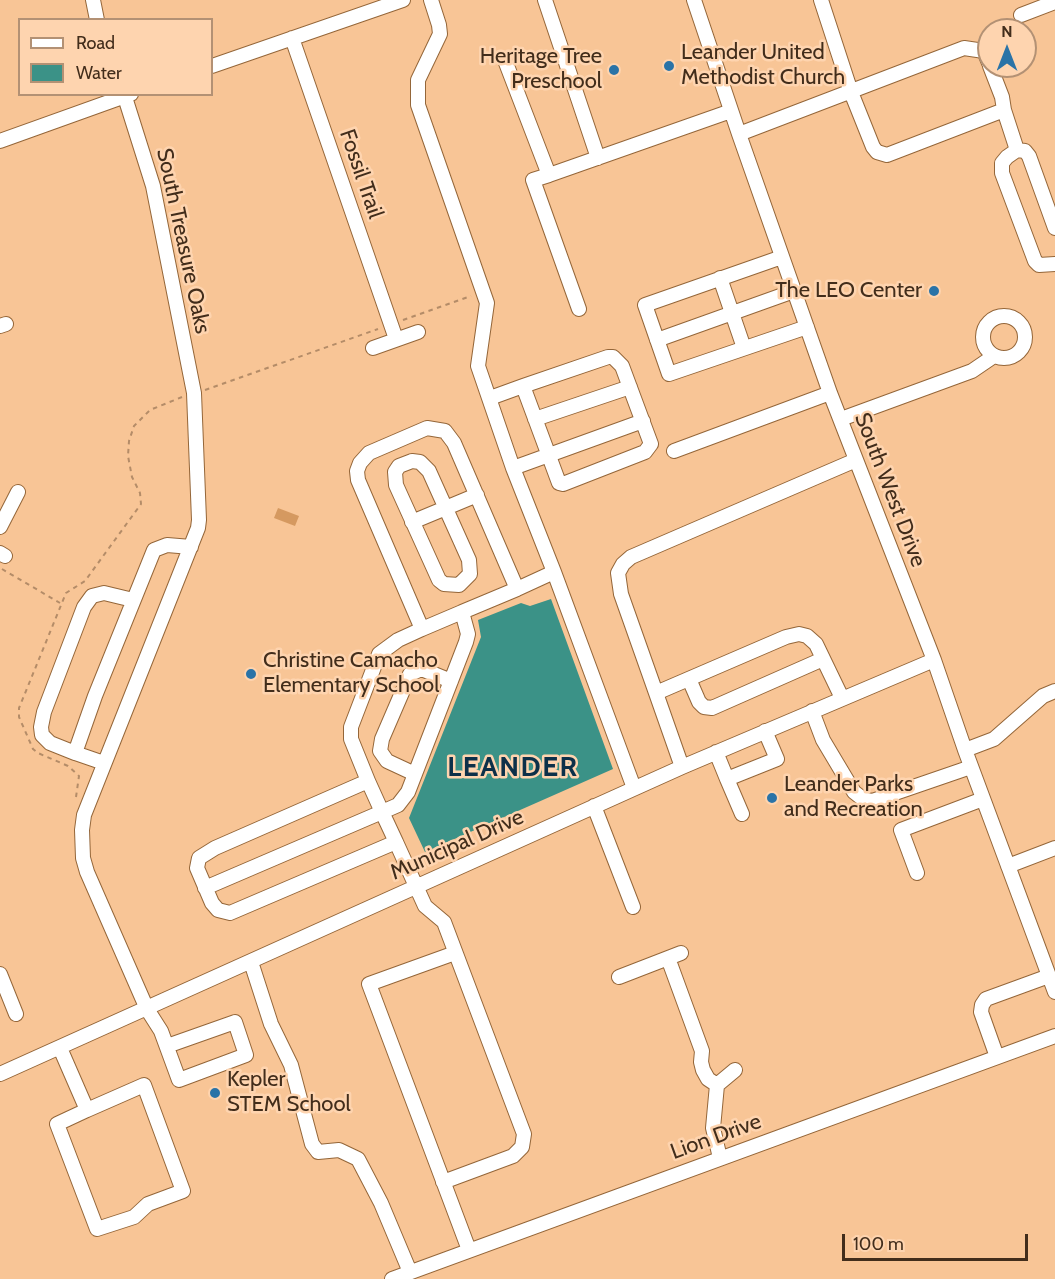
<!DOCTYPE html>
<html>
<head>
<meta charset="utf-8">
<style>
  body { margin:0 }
  #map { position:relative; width:1055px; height:1279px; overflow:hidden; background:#f8c596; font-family:Cabin,sans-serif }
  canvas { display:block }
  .legend { position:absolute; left:18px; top:18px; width:195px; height:78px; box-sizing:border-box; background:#fed4af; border:2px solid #b39174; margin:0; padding:8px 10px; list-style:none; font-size:18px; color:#422d1b }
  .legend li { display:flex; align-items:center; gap:12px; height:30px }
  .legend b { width:30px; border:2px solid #b39174 }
  .north { position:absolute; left:977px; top:18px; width:60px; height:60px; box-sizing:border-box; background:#fed4af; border:2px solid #b39174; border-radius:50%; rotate:0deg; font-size:16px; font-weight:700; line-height:24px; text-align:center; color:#422d1b }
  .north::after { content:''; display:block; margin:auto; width:21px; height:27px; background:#2a73a7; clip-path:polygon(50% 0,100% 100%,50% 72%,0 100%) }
  .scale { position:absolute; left:842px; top:1234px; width:186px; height:27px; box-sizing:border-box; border:3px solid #422d1b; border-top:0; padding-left:8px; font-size:18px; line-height:21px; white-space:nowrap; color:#422d1b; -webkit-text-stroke:4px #fed4af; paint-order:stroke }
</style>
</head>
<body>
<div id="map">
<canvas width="1055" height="1279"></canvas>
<ul class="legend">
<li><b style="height:8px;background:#fff"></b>Road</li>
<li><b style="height:16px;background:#3b9287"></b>Water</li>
</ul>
<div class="north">N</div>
<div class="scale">100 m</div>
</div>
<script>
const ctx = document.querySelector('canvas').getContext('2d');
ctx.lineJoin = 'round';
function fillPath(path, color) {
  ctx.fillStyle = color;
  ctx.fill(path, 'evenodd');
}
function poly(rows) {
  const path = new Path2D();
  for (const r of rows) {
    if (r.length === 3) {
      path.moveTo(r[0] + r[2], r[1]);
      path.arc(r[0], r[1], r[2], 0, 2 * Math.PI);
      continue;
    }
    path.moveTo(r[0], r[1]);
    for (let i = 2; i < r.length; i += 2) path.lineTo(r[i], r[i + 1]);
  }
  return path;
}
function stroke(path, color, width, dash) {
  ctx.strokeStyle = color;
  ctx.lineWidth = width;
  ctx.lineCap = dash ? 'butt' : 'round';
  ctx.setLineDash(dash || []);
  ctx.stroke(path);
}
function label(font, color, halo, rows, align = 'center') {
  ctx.font = font + ' Cabin,sans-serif';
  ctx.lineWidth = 5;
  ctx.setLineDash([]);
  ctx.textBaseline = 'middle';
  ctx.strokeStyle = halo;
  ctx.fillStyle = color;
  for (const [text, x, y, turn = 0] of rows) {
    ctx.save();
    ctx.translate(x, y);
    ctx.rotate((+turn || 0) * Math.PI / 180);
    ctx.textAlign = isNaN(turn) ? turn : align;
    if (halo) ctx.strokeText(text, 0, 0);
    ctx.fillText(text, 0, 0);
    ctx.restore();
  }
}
fillPath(poly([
  [278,508,299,516,295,526,274,518]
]), '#d59960');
fillPath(poly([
  [551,599,613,769,425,852,409,818,481,637,478,620,521,603,530,606]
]), '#3b9287');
const minor = poly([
  [93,0,97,20],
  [431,0,439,25,440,34,418,80,418,105,487,303,478,366,513,468,554,572,634,788],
  [545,0,598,158],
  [694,0,739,134,830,393,934,660,965,750,1055,992],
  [821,0,851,92,873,147,877,152,887,155,1004,110,1002,97,990,66],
  [1021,15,1055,2],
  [292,38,396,339],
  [506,63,549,175,731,111],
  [212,66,403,0],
  [124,94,153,186,194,393,199,520,198,528,84,815,82,830,83,858,87,872,147,1009,161,1031,179,1080,246,1055,235,1022,167,1046],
  [1004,110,1017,150],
  [739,134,964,48,984,51,989,63],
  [0,141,131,94],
  [549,175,533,180,579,309],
  [1055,228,1029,156,1025,151,1017,150,1007,157,1002,163,1002,173,1035,261,1039,265,1055,264],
  [782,257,645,305,669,374,807,327],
  [720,278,744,348],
  [1004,337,21],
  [0,326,6,324],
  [657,340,794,291],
  [373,348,418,332],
  [490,398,523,386,608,357,613,357,622,366,651,444,645,452,563,484,559,483,523,386],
  [535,419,630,387],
  [841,419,972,371,994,356],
  [674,451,830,393],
  [412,461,420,462,429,471,469,560,470,574,459,585,444,584,439,580,396,485,395,472,399,466,412,461],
  [513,468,643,421],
  [412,522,477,495],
  [0,527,18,492],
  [0,553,5,556],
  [422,629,462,612],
  [689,679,699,702,704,707,712,708,823,659],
  [656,693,621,594,618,573,623,564,631,557,856,460],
  [812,711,823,740,854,792,863,799,872,801,971,767],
  [965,750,994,739,1043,696,1055,691],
  [716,752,727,779,777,759,765,731],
  [75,753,50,743,42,735,41,727,44,712,84,607,92,596,104,593,133,600],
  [104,763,75,753,95,696,154,550,167,545,191,547],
  [682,767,656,693,786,637,799,634,807,636,816,644,842,698],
  [415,774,387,761,380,751,382,739,410,674,419,670,424,670,451,681],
  [727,779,742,814],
  [594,806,633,907],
  [396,842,382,812,398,805,408,792,466,642,468,634,462,612,517,589],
  [1008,866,1055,848],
  [917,873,901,830,983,799],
  [205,888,382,812,368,781],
  [455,953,369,984,469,1250],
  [668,958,702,1051,701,1062,703,1070,708,1079,717,1085,713,1128,720,1158],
  [251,962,271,1024,291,1065,312,1144,318,1152,339,1150,358,1159,381,1203,410,1272],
  [0,974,16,1014],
  [619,977,681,953],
  [60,1048,87,1110,57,1124,97,1229,134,1217,148,1204,183,1191,144,1085,87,1110],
  [997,1057,981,1012,982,1005,986,999,1049,976],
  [0,1074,682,767,934,660],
  [717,1085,735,1070],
  [443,1182,513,1156,522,1147,524,1134,444,922,425,906,396,842,230,913,218,910,212,903,197,868,199,858,215,848,368,781,351,739,351,727,379,654,398,640,422,629,358,480,357,471,360,463,369,453,427,428,445,431,454,443,517,589,554,572],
  [392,1279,1055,1036]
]);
stroke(minor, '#946639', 16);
stroke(poly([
  [403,320,471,296],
  [205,390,378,329],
  [2,569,60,603],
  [76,797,79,776,68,766,38,753,33,749,19,717,19,708,66,593,85,581,141,504,140,493,132,477,128,456,129,441,134,426,150,410,182,397]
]), '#b48c68', 2, [4.5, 4.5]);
stroke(minor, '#fff', 14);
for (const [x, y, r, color] of [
  [669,66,6,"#2a73a7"],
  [614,70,6,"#2a73a7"],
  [934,291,6,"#2a73a7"],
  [251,674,6,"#2a73a7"],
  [772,798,6,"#2a73a7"],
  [215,1093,6,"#2a73a7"]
]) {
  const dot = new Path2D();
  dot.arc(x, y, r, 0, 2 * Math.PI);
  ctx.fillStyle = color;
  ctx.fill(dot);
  stroke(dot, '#fed4af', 2);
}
label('22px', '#422d1b', '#fed4af', [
  ["Leander United",681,53],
  ["Methodist Church",681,78],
  ["Heritage Tree",602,57,"right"],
  ["Preschool",602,82,"right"],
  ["The LEO Center",922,291,"right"],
  ["Christine Camacho",263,661],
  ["Elementary School",263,686],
  ["Leander Parks",784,785],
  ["and Recreation",784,810],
  ["Kepler",227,1080],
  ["STEM School",227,1105]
], 'left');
label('22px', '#422d1b', '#fed4af', [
  ["Fossil Trail",361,174,71],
  ["South Treasure Oaks",183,241,78],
  ["South West Drive",890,490,69],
  ["Municipal Drive",457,845,-24],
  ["Lion Drive",716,1137,-20]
]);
ctx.letterSpacing = '1.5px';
label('bold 28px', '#0d3049', '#fed4af', [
  ["LEANDER",513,768]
]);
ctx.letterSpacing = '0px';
</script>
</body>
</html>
